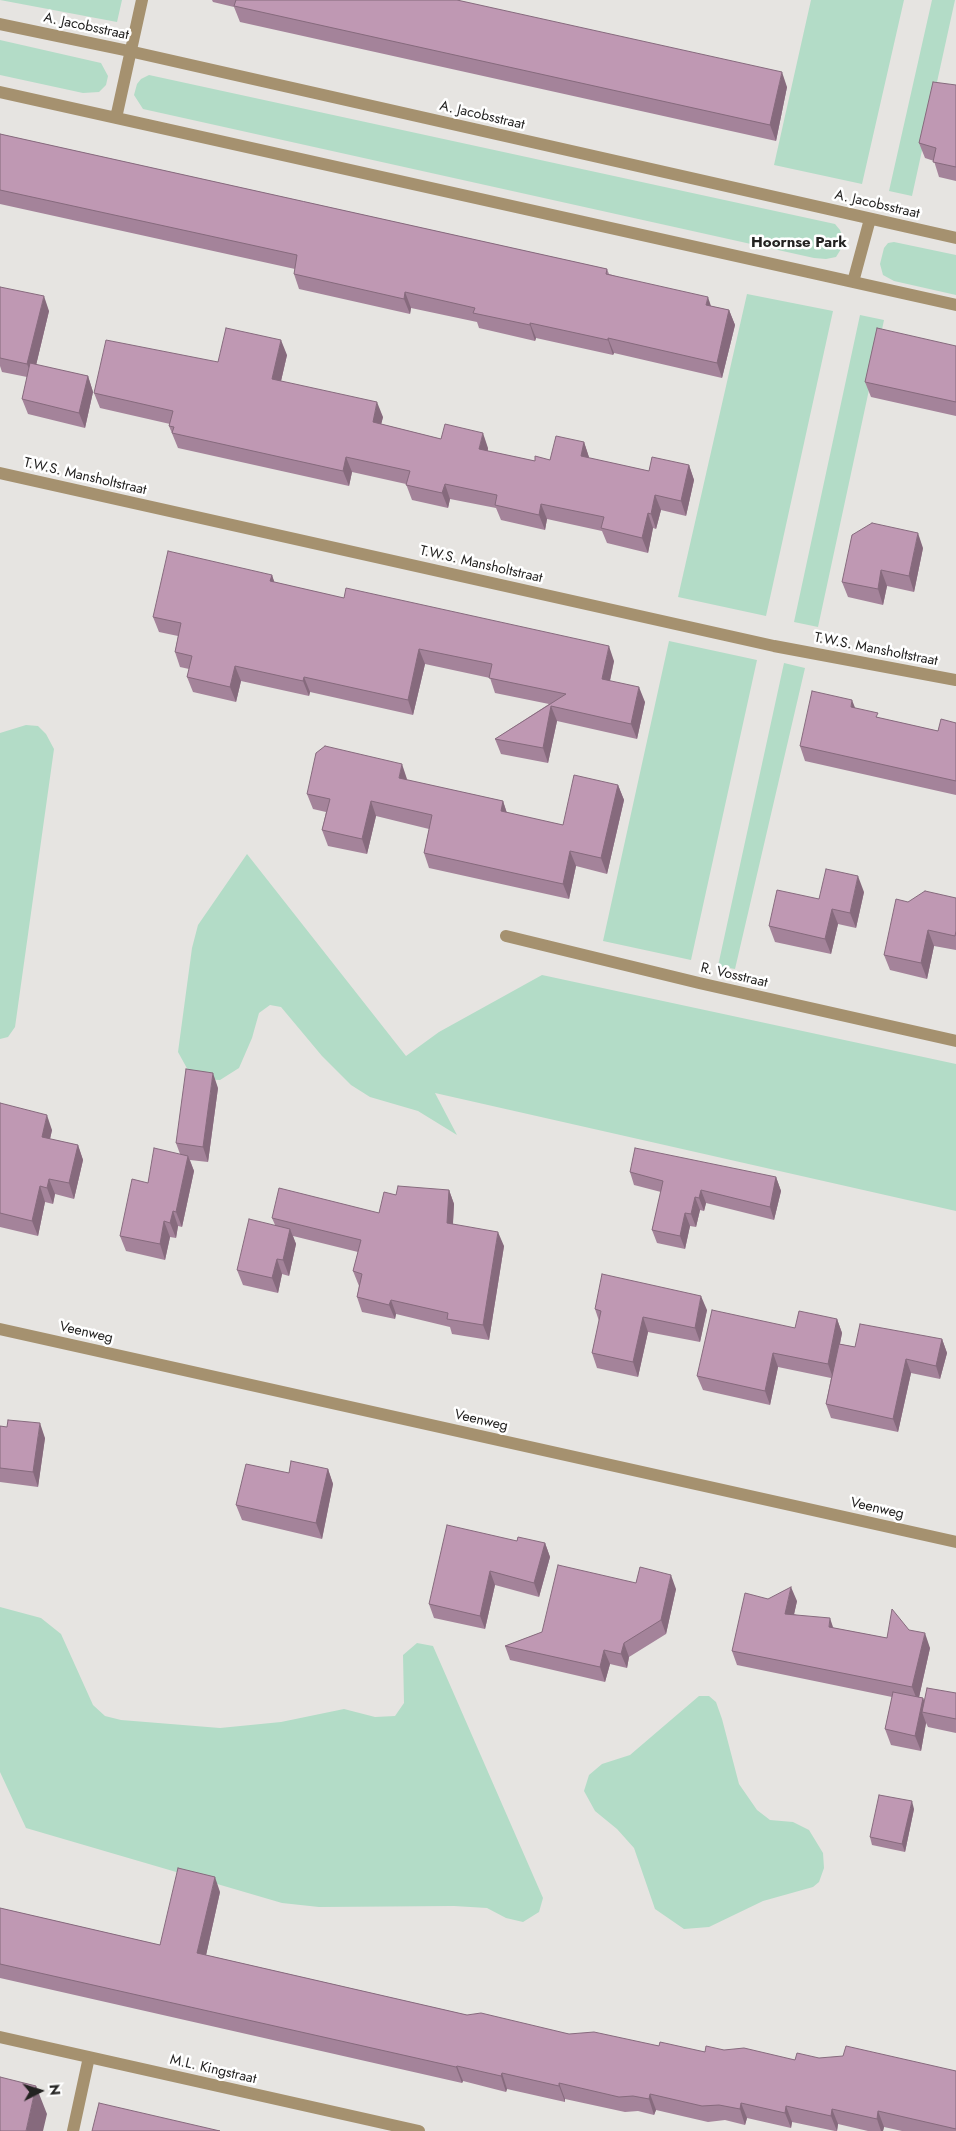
<!DOCTYPE html>
<html>
<head>
<meta charset="utf-8">
<style>
  body { margin:0 }
  #map { position:relative; width:956px; height:2131px; overflow:hidden; background:#e6e4e1; font-family:Jost,sans-serif }
  canvas { display:block }
  .north { position:absolute; left:15px; top:2066px; width:50px; height:50px; -webkit-text-stroke:4px #fff; paint-order:stroke; rotate:85deg; font-size:14px; font-weight:700; line-height:20px; text-align:center; color:#232221 }
  .north::after { content:''; display:block; margin:auto; width:18px; height:22px; background:#232221; clip-path:polygon(50% 0,100% 100%,50% 72%,0 100%) }
</style>
</head>
<body>
<div id="map">
<canvas width="956" height="2131"></canvas>
<div class="north">N</div>
</div>
<script>
const ctx = document.querySelector('canvas').getContext('2d');
ctx.lineJoin = 'round';
function fillPath(path, color) {
  ctx.fillStyle = color;
  ctx.fill(path, 'evenodd');
}
function poly(rows) {
  const path = new Path2D();
  for (const r of rows) {
    path.moveTo(r[0], r[1]);
    for (let i = 2; i < r.length; i += 2) path.lineTo(r[i], r[i + 1]);
  }
  return path;
}
function stroke(path, color, width, dash) {
  ctx.strokeStyle = color;
  ctx.lineWidth = width;
  ctx.lineCap = dash ? 'butt' : 'round';
  ctx.setLineDash(dash || []);
  ctx.stroke(path);
}
function label(font, color, halo, rows, align = 'center') {
  ctx.font = font + ' Jost,sans-serif';
  ctx.lineWidth = 5;
  ctx.setLineDash([]);
  ctx.textBaseline = 'middle';
  ctx.strokeStyle = halo;
  ctx.fillStyle = color;
  for (const [text, x, y, turn = 0] of rows) {
    ctx.save();
    ctx.translate(x, y);
    ctx.rotate((+turn || 0) * Math.PI / 180);
    ctx.textAlign = isNaN(turn) ? turn : align;
    if (halo) ctx.strokeText(text, 0, 0);
    ctx.fillText(text, 0, 0);
    ctx.restore();
  }
}
fillPath(poly([
  [0,0,122,0,117,22],
  [811,0,904,0,862,184,774,165],
  [932,0,955,0,912,196,889,191],
  [0,40,101,63,108,76,106,85,99,92,83,93,0,75],
  [149,75,835,224,840,230,843,238,841,249,836,257,826,259,814,258,143,109,134,95,137,84,141,79],
  [894,242,956,255,956,295,894,281,883,275,880,264,884,248,888,243],
  [747,294,833,311,766,616,678,597],
  [860,315,884,320,818,627,794,622],
  [669,641,757,660,691,960,603,941],
  [784,663,805,668,735,969,718,966],
  [26,725,38,726,46,734,54,749,15,1027,8,1037,0,1039,0,733],
  [247,854,406,1056,439,1032,542,975,956,1064,956,1211,435,1093,457,1135,418,1111,370,1097,351,1085,322,1056,281,1007,270,1005,259,1013,252,1038,239,1068,220,1080,202,1079,189,1072,178,1052,192,948,198,925],
  [0,1607,41,1618,61,1634,93,1705,105,1716,121,1720,220,1728,281,1722,344,1709,375,1717,395,1716,404,1703,403,1655,417,1643,433,1646,543,1898,539,1912,523,1922,506,1918,487,1908,454,1906,319,1907,282,1903,26,1828,0,1772],
  [699,1696,709,1696,716,1702,722,1719,739,1784,757,1810,770,1820,793,1822,809,1830,823,1853,824,1868,819,1882,813,1887,763,1901,709,1927,684,1929,655,1909,634,1848,617,1829,595,1811,584,1791,589,1775,602,1764,630,1755]
]), '#b3dcc7');
stroke(poly([
  [0,24,129,51,956,238],
  [0,92,956,305],
  [116,118,142,0],
  [853,282,870,219],
  [0,473,774,646,956,680],
  [506,936,699,983,956,1041],
  [0,1329,956,1542],
  [0,2037,419,2131],
  [73,2131,89,2057]
]), '#a5916f', 12);
fillPath(poly([
  [212,0,457,0,787,87,776,141,240,22,234,7,213,2],
  [956,85,956,181,939,177,934,161,925,158,919,143],
  [0,134,607,269,609,274,711,306,729,310,735,325,722,378,614,353,613,355,536,338,535,341,479,328,477,322,411,308,410,314,299,289,294,274,295,269,0,204],
  [0,287,49,311,36,365,88,376,93,392,85,428,28,414,22,399,27,377,2,372,0,366],
  [956,346,956,416,871,397,865,382],
  [287,355,281,381,383,417,381,424,441,439,488,448,488,451,535,461,550,460,584,442,589,458,649,471,689,465,694,480,686,516,661,510,656,529,653,528,648,553,607,543,602,531,547,519,545,530,501,520,496,508,450,499,448,508,412,500,406,484,352,472,349,486,178,448,169,426,170,424,100,408,94,393,218,362],
  [923,548,914,592,887,586,883,605,848,597,842,582],
  [272,575,274,582,614,661,610,681,645,702,637,739,557,721,548,763,501,754,495,739,549,704,495,693,490,678,425,664,413,715,310,692,309,696,241,681,236,702,193,692,187,677,189,669,180,667,175,652,178,636,159,632,153,617],
  [855,708,880,718,938,731,956,723,956,795,805,761,800,746],
  [407,779,407,780,503,801,507,813,563,825,618,785,624,800,607,874,576,866,569,899,429,868,424,853,429,829,376,816,367,854,328,846,322,830,326,812,313,809,307,794],
  [864,892,856,928,838,924,831,954,775,942,769,926],
  [956,898,956,950,934,946,927,979,890,970,884,955,908,902],
  [218,1088,208,1162,190,1160,194,1171,182,1227,178,1226,176,1238,170,1237,165,1260,126,1251,120,1236,180,1154,176,1143],
  [0,1103,52,1130,50,1139,78,1145,83,1160,74,1199,55,1194,53,1204,45,1202,38,1236,0,1227],
  [630,1172,776,1177,781,1191,774,1220,706,1203,704,1211,700,1210,696,1227,690,1226,685,1249,657,1243,652,1230,661,1192,634,1185],
  [449,1190,454,1204,453,1224,504,1246,489,1340,452,1334,450,1327,396,1314,395,1319,362,1312,357,1297,359,1286,353,1271,358,1252,293,1236,296,1244,289,1276,282,1274,278,1293,243,1285,237,1270,275,1225,272,1218,379,1213,396,1195],
  [595,1309,707,1310,700,1342,648,1332,638,1377,597,1368,592,1353,599,1321],
  [837,1319,842,1333,840,1344,855,1347,942,1339,947,1353,940,1379,911,1373,898,1432,831,1418,826,1404,831,1378,778,1367,770,1405,703,1390,697,1376,795,1328],
  [0,1426,45,1438,38,1487,0,1482],
  [328,1469,333,1484,322,1539,242,1520,236,1505,289,1473],
  [517,1541,545,1543,550,1557,539,1597,495,1585,485,1629,434,1618,429,1604],
  [636,1583,676,1589,666,1634,629,1657,627,1668,610,1664,605,1682,510,1660,505,1646,542,1632],
  [768,1599,797,1601,794,1614,834,1628,887,1638,909,1630,930,1648,919,1697,923,1698,924,1702,956,1693,956,1733,928,1727,926,1723,921,1751,891,1745,885,1729,892,1697,737,1665,732,1651],
  [914,1809,905,1852,872,1845,870,1837],
  [220,1892,206,1955,467,2015,569,2034,659,2046,705,2052,724,2050,795,2060,819,2058,956,2071,956,2131,902,2131,884,2127,883,2131,868,2131,838,2124,837,2131,835,2131,792,2122,791,2128,747,2118,745,2125,725,2120,708,2122,656,2110,654,2115,638,2111,625,2112,565,2099,565,2102,507,2089,506,2092,463,2081,462,2083,0,1978,0,1908,160,1945]
]), '#a4839a');
fillPath(poly([
  [782,72,787,87,776,141,770,125],
  [405,292,411,308,410,314,404,299],
  [44,296,49,311,33,378,27,364],
  [708,297,713,312,706,305],
  [729,310,735,325,722,378,717,363],
  [530,323,536,338,535,341,530,325],
  [608,338,614,353,613,355,608,340],
  [281,340,287,355,278,394,272,379],
  [88,376,93,392,85,428,79,413],
  [377,402,383,417,378,437,373,422],
  [483,433,488,448,485,464,479,449],
  [584,442,589,457,586,471,581,456],
  [346,457,352,472,349,486,343,471],
  [689,465,694,480,686,516,681,501],
  [445,484,450,499,448,508,442,493],
  [655,495,661,510,656,529,651,514],
  [541,504,547,519,545,530,539,515],
  [648,513,653,528,648,553,642,538],
  [918,533,923,548,914,592,909,576],
  [881,570,887,586,883,605,878,589],
  [272,575,277,590,270,581],
  [609,646,614,661,607,694,602,679],
  [419,649,425,664,413,715,408,700],
  [235,666,241,681,236,702,230,687],
  [304,677,310,692,309,696,303,681],
  [639,687,645,702,637,739,631,724],
  [852,700,858,715,851,707],
  [551,706,557,721,548,763,543,748],
  [402,764,407,779,404,793,399,778],
  [618,785,624,800,607,874,601,858],
  [371,801,376,816,367,854,362,839],
  [503,801,508,817,501,811],
  [570,851,576,866,569,899,563,884],
  [858,876,864,892,856,928,850,913],
  [832,909,838,924,831,954,825,939],
  [928,930,934,946,927,979,921,963],
  [213,1073,218,1088,208,1162,203,1147],
  [47,1115,52,1130,47,1152,42,1137],
  [78,1145,83,1160,74,1199,69,1183],
  [188,1156,194,1171,182,1227,176,1212],
  [776,1177,781,1191,774,1220,770,1207],
  [49,1179,55,1194,53,1204,47,1188],
  [40,1186,45,1202,38,1236,32,1221],
  [449,1190,454,1204,452,1238,447,1223],
  [701,1190,706,1203,704,1211,699,1198],
  [695,1197,700,1210,696,1227,691,1214],
  [173,1211,178,1226,176,1238,170,1223],
  [685,1213,690,1226,685,1249,680,1236],
  [164,1221,170,1237,165,1260,160,1244],
  [290,1229,296,1244,289,1276,283,1260],
  [498,1232,504,1246,489,1340,483,1325],
  [277,1259,282,1274,278,1293,272,1278],
  [701,1296,707,1310,700,1342,695,1328],
  [391,1300,396,1314,395,1319,389,1305],
  [643,1317,648,1332,638,1377,633,1362],
  [837,1319,842,1333,833,1378,828,1364],
  [942,1339,947,1353,940,1379,936,1366],
  [773,1353,778,1367,770,1405,765,1391],
  [906,1359,911,1373,898,1432,893,1419],
  [40,1423,45,1438,38,1487,33,1472],
  [328,1469,333,1484,322,1539,316,1523],
  [545,1543,550,1557,539,1597,534,1583],
  [490,1571,495,1585,485,1629,480,1616],
  [671,1575,676,1589,666,1634,661,1620],
  [791,1587,797,1601,791,1628,785,1614],
  [830,1618,835,1633,829,1627],
  [925,1633,930,1648,918,1702,912,1687],
  [624,1643,629,1657,627,1668,621,1654],
  [604,1650,610,1664,605,1682,600,1667],
  [923,1698,929,1713,922,1712,926,1723,921,1751,915,1736],
  [912,1801,914,1809,905,1852,902,1844],
  [215,1877,220,1892,203,1969,197,1953],
  [457,2066,463,2081,462,2083,456,2067],
  [502,2073,507,2089,506,2092,501,2076],
  [559,2083,565,2099,565,2102,559,2086],
  [36,2086,47,2114,43,2131,26,2131],
  [650,2094,656,2110,654,2115,649,2099],
  [741,2103,747,2118,745,2125,740,2109],
  [786,2106,792,2122,791,2128,785,2113],
  [832,2109,838,2124,837,2131,831,2116],
  [878,2111,884,2127,883,2131,881,2131,877,2119]
]), '#866a7d');
const building = poly([
  [236,0,457,0,782,72,770,125,234,6,236,0],
  [933,82,956,85,956,167,933,162,936,148,919,143,933,82],
  [0,134,607,269,606,274,708,297,706,305,729,310,717,363,608,338,608,340,530,323,530,325,473,313,475,308,405,292,404,299,294,274,297,255,0,190,0,134],
  [0,287,44,296,27,364,0,358,0,287],
  [226,328,281,340,272,379,377,402,373,422,441,439,445,424,483,433,479,449,535,461,535,456,550,460,556,436,584,442,581,456,649,471,652,457,689,465,681,501,655,495,651,514,648,513,642,538,601,528,604,517,541,504,539,515,495,505,497,495,445,484,442,493,406,485,410,471,346,457,343,471,172,433,174,427,169,426,173,411,94,393,106,340,218,362,226,328],
  [877,328,956,346,956,402,865,382,877,328],
  [30,363,88,376,79,413,22,399,30,363],
  [872,523,918,533,909,576,881,570,878,589,842,582,852,535,872,523],
  [168,551,272,575,270,581,344,598,346,588,609,646,602,679,639,687,631,724,551,706,543,748,495,739,566,694,489,678,492,664,419,649,408,700,304,677,303,681,235,666,230,687,187,677,192,656,175,652,181,623,153,617,168,551],
  [812,691,852,700,851,707,878,713,876,717,938,731,941,719,956,723,956,781,800,746,812,691],
  [325,746,402,764,399,778,503,801,501,811,563,825,574,775,618,785,601,858,570,851,563,884,424,853,432,815,371,801,362,839,322,830,330,799,307,794,316,753,325,746],
  [826,869,858,876,850,913,832,909,825,939,769,926,777,890,819,899,826,869],
  [925,891,956,898,956,931,955,936,928,930,921,963,884,955,896,899,908,902,925,891],
  [186,1069,213,1073,203,1147,176,1143,186,1069],
  [0,1103,47,1115,42,1137,78,1145,69,1183,49,1179,47,1188,40,1186,32,1221,0,1213,0,1103],
  [154,1148,188,1156,176,1212,173,1211,170,1223,164,1221,160,1244,120,1236,132,1179,148,1183,154,1148],
  [635,1148,776,1177,770,1207,701,1190,699,1198,695,1197,691,1214,685,1213,680,1236,652,1230,663,1181,630,1172,635,1148],
  [398,1186,449,1190,447,1223,498,1232,483,1325,447,1319,448,1313,391,1300,389,1305,357,1297,362,1274,353,1271,361,1240,272,1218,279,1188,379,1213,384,1192,396,1195,398,1186],
  [249,1219,290,1229,283,1260,277,1259,272,1278,237,1270,249,1219],
  [602,1274,701,1296,695,1328,643,1317,633,1362,592,1353,601,1311,595,1309,602,1274],
  [712,1310,795,1328,799,1311,837,1319,828,1364,773,1353,765,1391,697,1376,712,1310],
  [860,1324,942,1339,936,1366,906,1359,893,1419,826,1404,839,1344,855,1347,860,1324],
  [8,1420,40,1423,33,1472,0,1468,0,1426,7,1427,8,1420],
  [291,1461,328,1469,316,1523,236,1505,246,1464,289,1473,291,1461],
  [447,1525,517,1541,518,1537,545,1543,534,1583,490,1571,480,1616,429,1604,447,1525],
  [558,1565,636,1583,640,1567,671,1575,661,1620,624,1643,621,1654,604,1650,600,1667,505,1646,542,1632,558,1565],
  [791,1587,785,1614,830,1618,829,1627,887,1638,892,1609,909,1630,925,1633,912,1687,732,1651,745,1593,768,1599,791,1587],
  [927,1688,956,1693,956,1719,922,1712,927,1688],
  [893,1692,923,1698,915,1736,885,1729,893,1692],
  [879,1795,912,1801,902,1844,870,1837,879,1795],
  [178,1868,215,1877,197,1953,467,2015,481,2013,569,2034,594,2032,659,2046,660,2042,705,2052,706,2046,724,2050,744,2048,795,2060,797,2053,819,2058,843,2056,846,2046,956,2071,956,2129,878,2111,877,2119,832,2109,831,2116,786,2106,785,2113,741,2103,740,2109,719,2105,702,2106,650,2094,649,2099,633,2096,619,2097,559,2083,559,2086,502,2073,501,2076,457,2066,456,2067,0,1964,0,1908,160,1945,178,1868],
  [0,2077,36,2086,26,2131,0,2131,0,2077],
  [99,2103,220,2131,92,2131,99,2103]
]);
fillPath(building, '#bf98b3');
stroke(building, '#866a7d', 1);
label('14px', '#232221', '#fff', [
  ["A. Jacobsstraat",86,27,12],
  ["A. Jacobsstraat",482,116,13],
  ["A. Jacobsstraat",877,205,13],
  ["T.W.S. Mansholtstraat",85,477,13],
  ["T.W.S. Mansholtstraat",481,565,13],
  ["T.W.S. Mansholtstraat",876,650,11],
  ["R. Vosstraat",734,976,13],
  ["Veenweg",86,1333,13],
  ["Veenweg",481,1421,13],
  ["Veenweg",877,1509,13],
  ["M.L. Kingstraat",213,2070,13]
]);
label('bold 15px', '#232221', '#fff', [
  ["Hoornse Park",799,243]
]);
</script>
</body>
</html>
